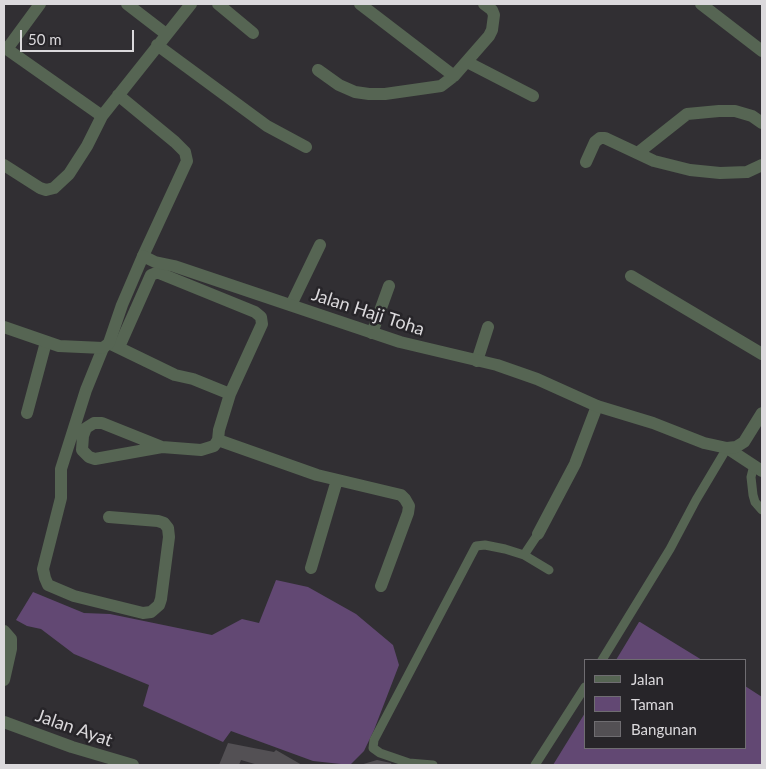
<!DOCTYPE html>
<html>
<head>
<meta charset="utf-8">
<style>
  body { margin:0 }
  #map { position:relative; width:766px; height:769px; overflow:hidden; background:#312f33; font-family:Lato,sans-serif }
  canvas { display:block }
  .frame { position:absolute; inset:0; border:5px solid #dbd9dc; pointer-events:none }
  .legend { position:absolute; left:584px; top:659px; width:162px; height:90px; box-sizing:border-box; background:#272529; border:1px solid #6f6d71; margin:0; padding:6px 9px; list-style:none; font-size:15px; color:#dbd9dc }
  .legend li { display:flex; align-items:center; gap:10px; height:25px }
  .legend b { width:25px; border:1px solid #6f6d71 }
  .scale { position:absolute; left:20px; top:30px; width:114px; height:22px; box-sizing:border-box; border:2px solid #dbd9dc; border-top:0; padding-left:6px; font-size:15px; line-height:18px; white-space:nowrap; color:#dbd9dc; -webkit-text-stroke:4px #272529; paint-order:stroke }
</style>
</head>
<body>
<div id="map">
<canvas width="766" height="769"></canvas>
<div class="frame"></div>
<ul class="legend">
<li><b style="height:6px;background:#566553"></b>Jalan</li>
<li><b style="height:14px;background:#624873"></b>Taman</li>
<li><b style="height:14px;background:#535054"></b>Bangunan</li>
</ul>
<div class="scale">50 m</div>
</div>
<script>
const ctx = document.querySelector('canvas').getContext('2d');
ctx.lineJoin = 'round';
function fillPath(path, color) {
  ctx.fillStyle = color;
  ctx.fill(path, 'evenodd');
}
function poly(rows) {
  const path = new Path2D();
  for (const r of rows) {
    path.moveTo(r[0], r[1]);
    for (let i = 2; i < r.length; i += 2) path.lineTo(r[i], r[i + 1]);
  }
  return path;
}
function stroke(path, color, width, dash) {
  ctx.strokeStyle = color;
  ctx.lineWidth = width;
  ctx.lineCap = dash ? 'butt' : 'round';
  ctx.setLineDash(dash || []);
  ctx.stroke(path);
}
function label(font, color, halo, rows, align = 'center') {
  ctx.font = font + ' Lato,sans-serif';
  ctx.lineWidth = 5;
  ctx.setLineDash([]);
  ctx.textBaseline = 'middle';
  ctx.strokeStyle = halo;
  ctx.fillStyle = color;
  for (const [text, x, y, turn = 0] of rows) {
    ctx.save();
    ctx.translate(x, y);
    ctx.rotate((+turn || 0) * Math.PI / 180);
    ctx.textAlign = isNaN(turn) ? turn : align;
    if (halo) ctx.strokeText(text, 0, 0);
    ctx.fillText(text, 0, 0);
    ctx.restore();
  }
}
fillPath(poly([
  [276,580,308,587,356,614,393,645,399,665,374,730,364,751,350,765,313,761,231,731,223,742,143,706,149,685,74,654,41,629,27,626,16,620,33,592,84,613,110,614,212,635,242,619,259,623],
  [639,622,640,622,702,660,616,660],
  [745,686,762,697,762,765,553,765,585,713,585,748,745,748]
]), '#624873');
fillPath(poly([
  [228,743,274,752,276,750,302,765,258,765,241,760,239,765,219,765],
  [377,760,391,763,392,765,360,765]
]), '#535054');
stroke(poly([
  [754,465,751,477,753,495,755,502,762,510],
  [524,555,549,570],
  [602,660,670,549,696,500,727,448],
  [409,763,433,765],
  [409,765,409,763,380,753,373,748,374,740,476,546,485,545,505,549,524,555,538,534],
  [535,765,585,687]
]), '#566553', 9);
stroke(poly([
  [127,4,166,34],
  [218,4,253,33],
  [360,4,454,76],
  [701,4,762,51],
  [157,45,267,126,306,147],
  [4,47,102,116],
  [7,49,40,4],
  [467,62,533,96],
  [318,70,339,85,355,92,369,94,385,94,441,86,454,76,489,36,492,30,494,15,492,10,484,4],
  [118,95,175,142,185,152,187,161,143,256],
  [639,152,687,114,719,111,735,111,752,116,762,123],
  [586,162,595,142,600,138,605,138,654,161,690,170,720,173,747,172,762,165],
  [4,165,40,188,46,190,54,188,69,174,87,146,102,116,191,4],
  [631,276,762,354],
  [291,305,320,245],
  [372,333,389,286],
  [111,344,175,375,193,379,230,394],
  [119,347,151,275,156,273,159,273,255,312,261,317,262,324,230,394,219,430,218,440,214,446,201,450,162,447,95,459,89,457,82,450,83,436,86,428,94,423,102,423,162,447],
  [103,348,86,390,61,469,61,498,43,569,45,578,48,585,74,596,143,613,151,612,159,605,161,599,169,537,168,528,164,523,158,521,109,517],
  [477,361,488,327],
  [27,413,46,342],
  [218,440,317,475,401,495,405,499,409,506,408,513,381,586],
  [727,448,762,471],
  [538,534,575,464,597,406],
  [311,568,337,480],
  [4,631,11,639,11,649,4,680],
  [4,722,72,747,133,765]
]), '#566553', 12);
stroke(poly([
  [4,327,59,346,103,348,109,343,122,305,143,256,155,262,174,266,400,342,497,365,537,379,597,406,653,423,704,443,727,448,736,447,744,442,762,413]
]), '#566553', 12);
label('18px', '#dbd9dc', '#272529', [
  ["Jalan Haji Toha",368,312,18],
  ["Jalan Ayat",74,728,19]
]);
</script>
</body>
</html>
